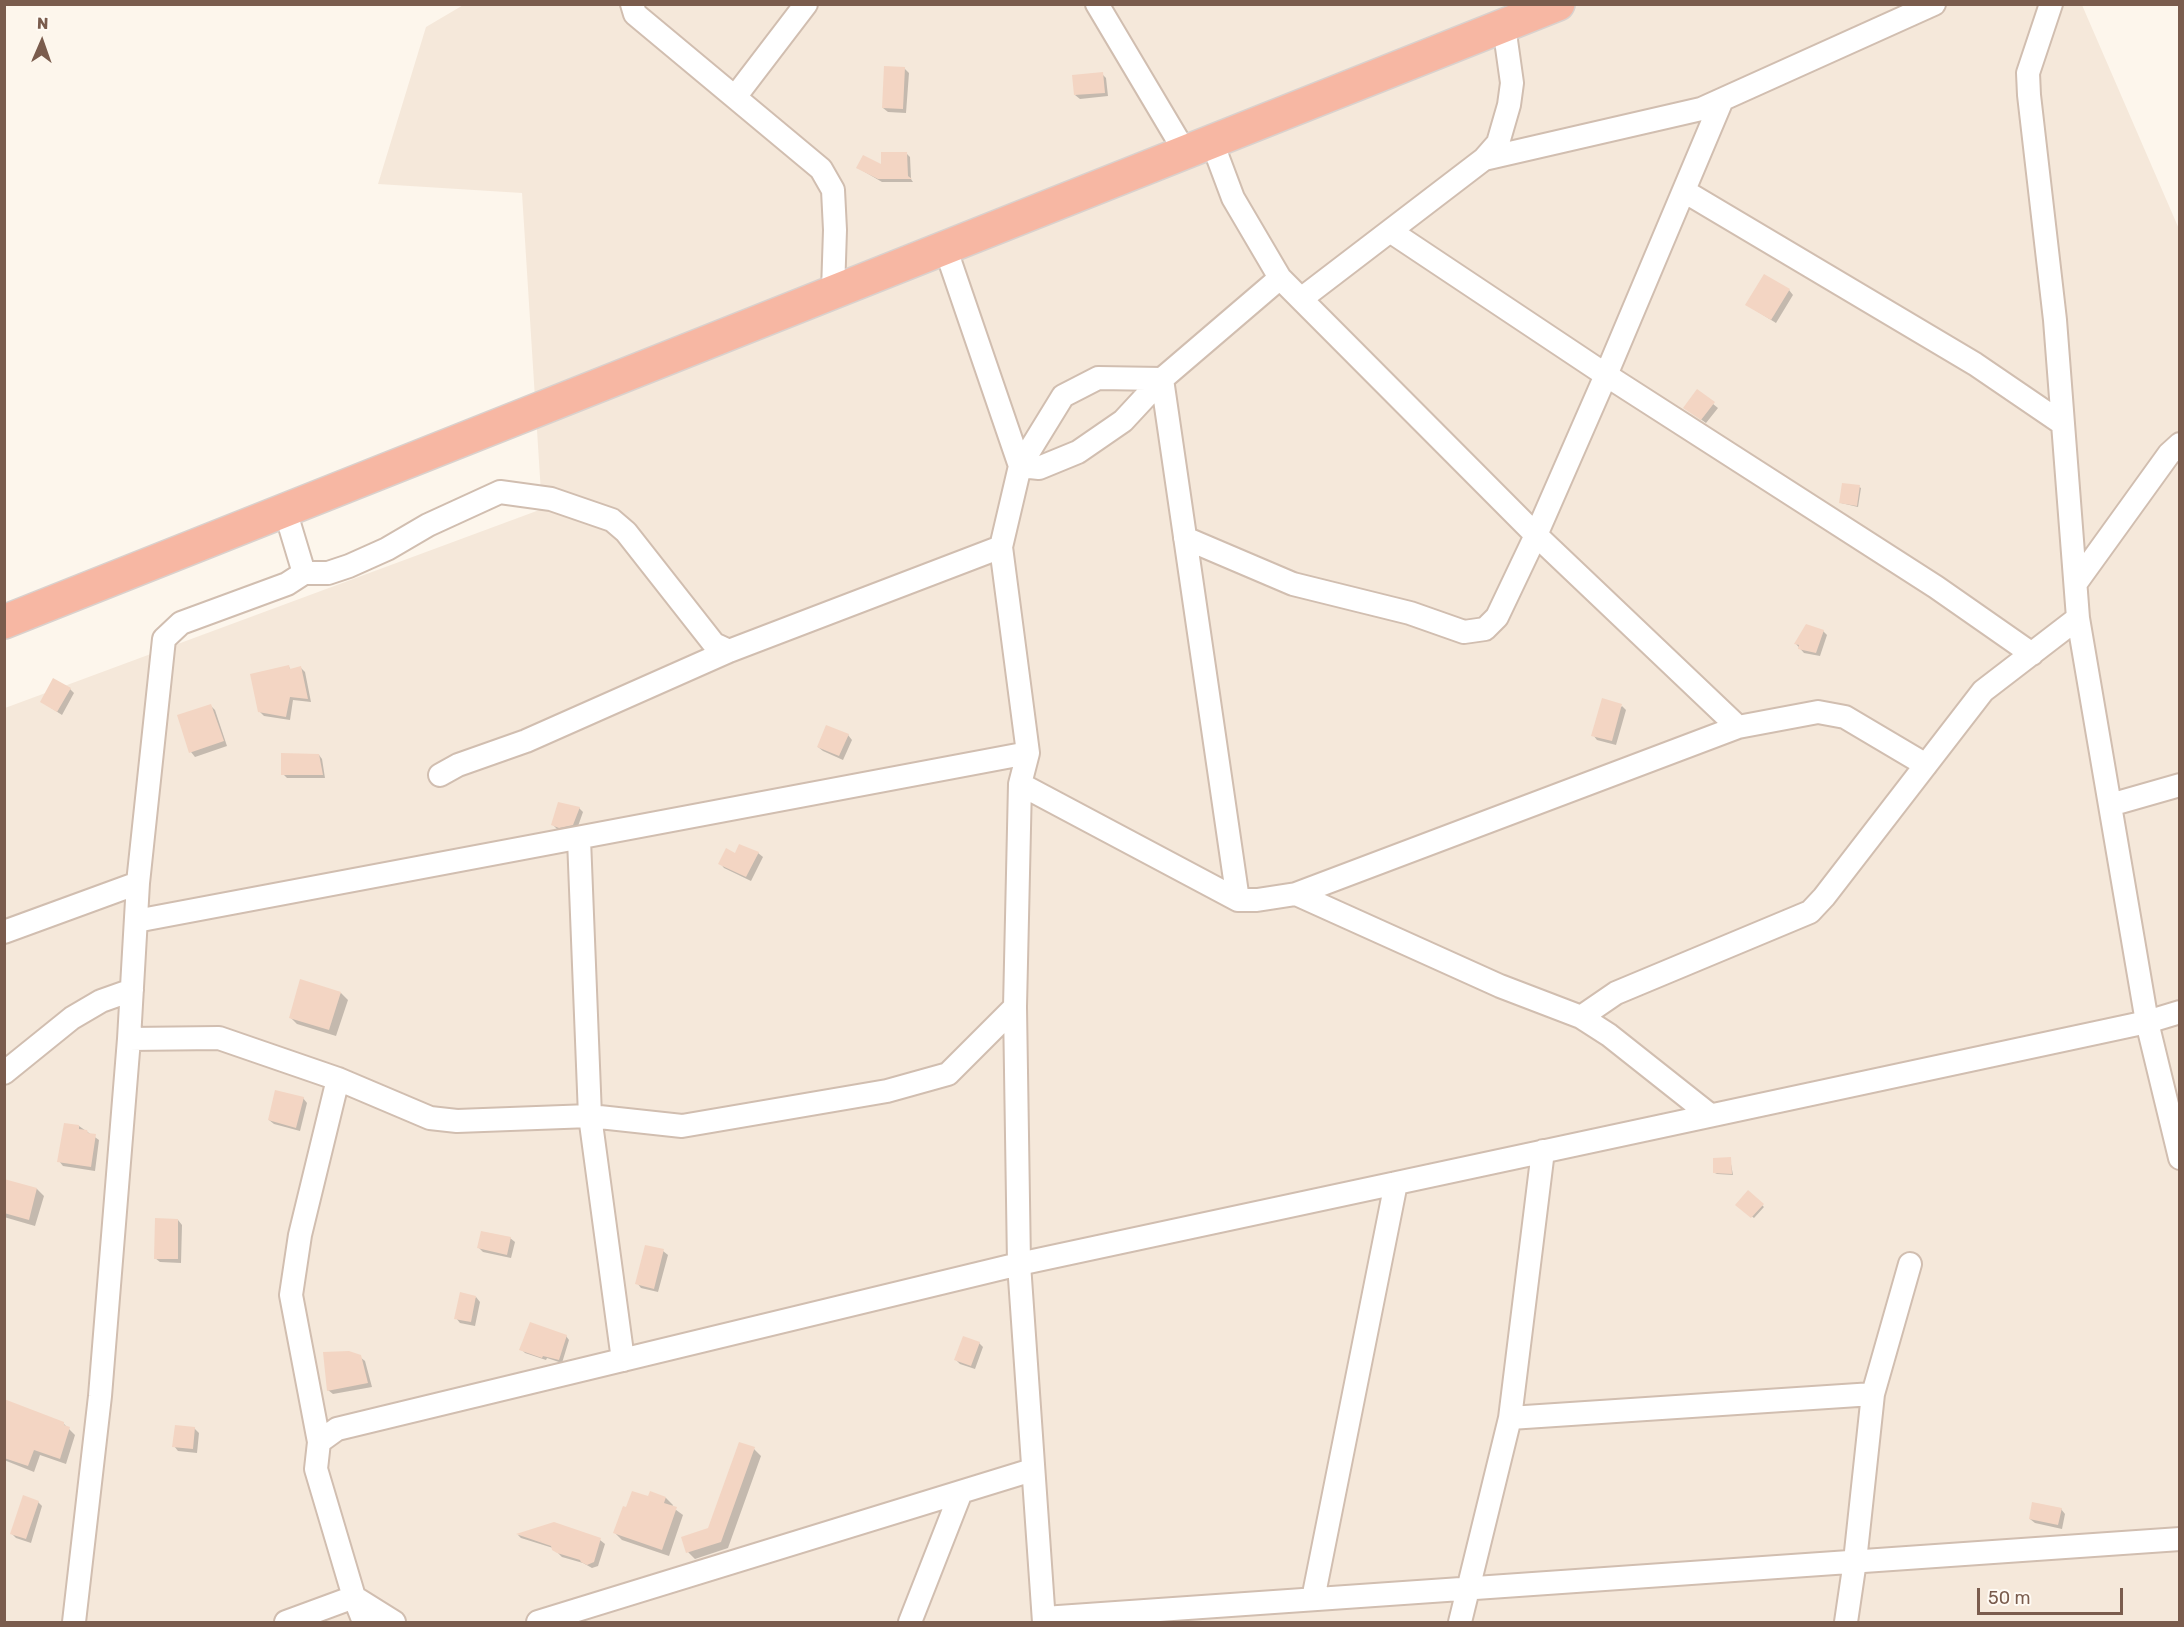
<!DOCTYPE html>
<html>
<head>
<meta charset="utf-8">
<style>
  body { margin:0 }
  #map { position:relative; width:2184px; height:1627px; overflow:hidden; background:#fdf6ec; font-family:Rubik,sans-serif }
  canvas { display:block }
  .frame { position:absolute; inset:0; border:6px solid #7a5c4d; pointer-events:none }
  .north { position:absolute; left:12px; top:12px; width:60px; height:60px; -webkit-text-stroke:4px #fffaf3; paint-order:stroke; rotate:2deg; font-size:16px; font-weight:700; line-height:24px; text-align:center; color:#7a5c4d }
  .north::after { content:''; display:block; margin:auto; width:21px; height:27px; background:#7a5c4d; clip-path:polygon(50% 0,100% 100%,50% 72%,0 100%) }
  .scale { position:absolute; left:1977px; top:1588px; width:146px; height:27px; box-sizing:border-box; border:3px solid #7a5c4d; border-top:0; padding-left:8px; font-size:18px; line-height:21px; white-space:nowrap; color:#7a5c4d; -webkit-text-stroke:4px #fffaf3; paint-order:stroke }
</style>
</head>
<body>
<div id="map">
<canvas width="2184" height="1627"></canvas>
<div class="frame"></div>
<div class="north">N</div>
<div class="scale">50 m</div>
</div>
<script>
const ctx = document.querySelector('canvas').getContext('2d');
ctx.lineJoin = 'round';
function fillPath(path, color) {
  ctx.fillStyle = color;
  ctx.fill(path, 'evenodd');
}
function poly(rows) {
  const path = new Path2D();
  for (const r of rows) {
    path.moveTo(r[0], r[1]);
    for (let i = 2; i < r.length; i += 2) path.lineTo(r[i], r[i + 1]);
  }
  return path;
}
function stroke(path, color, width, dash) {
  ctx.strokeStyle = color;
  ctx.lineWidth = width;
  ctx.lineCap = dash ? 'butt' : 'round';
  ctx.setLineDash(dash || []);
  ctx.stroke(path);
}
fillPath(poly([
  [465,4,2082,5,2179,229,2179,1622,5,1622,5,708,542,509,522,193,378,184,426,27]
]), '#f5e8da');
fillPath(poly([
  [904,68,909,73,906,113,888,112,883,108],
  [1102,74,1106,78,1108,96,1080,99,1075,95],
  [907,154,910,157,911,179,913,182,882,182,858,168,883,166],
  [1789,290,1793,295,1776,323,1747,305],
  [1697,391,1718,408,1706,423,1685,408],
  [1859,487,1861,488,1858,507,1841,503],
  [1823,631,1827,635,1820,656,1804,653,1796,644],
  [289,667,291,670,301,668,305,672,311,702,293,700,290,720,264,716,260,712],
  [70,689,74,693,62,715,42,702],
  [210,705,215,710,227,746,195,757,191,752],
  [1622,706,1626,710,1616,745,1597,740,1593,735],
  [848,735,852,740,843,760,823,751,818,747],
  [319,755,322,759,325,778,287,778,283,774],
  [579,808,583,812,577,829,564,831,557,829,553,825],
  [758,853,763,857,751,881,724,868,720,863],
  [341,993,348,1000,336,1036,297,1024,290,1017],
  [303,1098,307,1103,300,1131,274,1124,269,1120],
  [79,1126,99,1140,95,1171,63,1166,59,1161],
  [1730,1159,1733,1175,1717,1174,1715,1173],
  [4,1180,37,1189,44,1196,35,1226,4,1217],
  [1749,1192,1764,1207,1754,1218,1738,1205],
  [178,1220,182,1225,181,1263,160,1262,155,1258],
  [510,1238,515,1242,511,1258,483,1252,479,1248],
  [663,1251,668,1255,658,1292,641,1288,637,1283],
  [476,1297,480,1302,475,1326,460,1323,456,1318],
  [566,1336,569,1340,562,1363,547,1358,546,1360,525,1353,521,1349],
  [979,1343,983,1347,975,1369,960,1364,956,1360],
  [360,1357,365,1361,372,1387,333,1394,328,1390],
  [4,1412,63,1423,75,1435,66,1464,40,1455,34,1472,4,1460],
  [194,1428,199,1433,197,1453,178,1451,174,1446],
  [754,1449,761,1456,728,1548,695,1559,688,1552,709,1530],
  [649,1498,666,1498,673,1505,672,1507,683,1515,669,1556,622,1540,615,1533],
  [38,1502,42,1506,31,1543,16,1538,12,1534],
  [2061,1509,2065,1514,2062,1529,2035,1523,2030,1519],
  [518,1535,600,1540,605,1544,598,1566,592,1568,583,1563,562,1557,553,1548,521,1538]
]), '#0003');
fillPath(poly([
  [884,66,905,67,903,109,882,108],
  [1103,72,1105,93,1074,95,1072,75],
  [881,152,907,152,908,176,912,179,878,179,856,168,863,155,881,164],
  [1764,274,1790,289,1771,320,1745,305],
  [1697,389,1715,402,1701,420,1683,408],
  [1842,483,1860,485,1857,506,1839,503],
  [1806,624,1824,630,1816,653,1798,649,1799,645,1794,644],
  [289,665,290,669,301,666,308,699,290,697,286,717,258,712,250,674],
  [53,678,71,688,57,712,40,702],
  [1602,698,1622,704,1612,741,1591,736],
  [211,704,224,741,189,753,177,715],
  [826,725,849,734,839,756,817,747],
  [281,753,319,754,323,775,281,775],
  [558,802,580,807,573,825,559,828,551,825],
  [739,844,759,852,746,877,718,864,726,848,735,853],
  [300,979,341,992,329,1030,289,1018],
  [275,1090,304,1097,296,1128,268,1120],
  [64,1123,79,1125,79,1129,87,1130,88,1133,96,1134,91,1167,57,1162],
  [1731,1157,1732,1174,1713,1173,1713,1158],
  [4,1179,37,1188,29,1220,4,1213],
  [1748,1190,1764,1204,1751,1218,1735,1205],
  [155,1218,178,1219,178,1259,154,1259],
  [481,1231,511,1237,507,1255,477,1248],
  [645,1245,664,1249,654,1289,635,1284],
  [460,1292,476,1296,471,1322,454,1319],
  [530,1322,567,1335,559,1360,543,1356,542,1358,519,1350],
  [963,1336,980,1342,971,1366,954,1360],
  [349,1351,361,1355,368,1383,327,1391,323,1352],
  [4,1399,64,1422,64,1425,70,1427,60,1459,34,1450,28,1466,4,1458],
  [175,1425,195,1427,193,1449,172,1447],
  [739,1442,755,1447,721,1542,686,1553,681,1537,708,1528],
  [632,1491,648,1496,650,1491,666,1497,664,1503,677,1507,662,1550,613,1533,623,1506,626,1507],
  [23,1495,39,1501,26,1539,10,1534],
  [2032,1502,2062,1508,2058,1525,2029,1519],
  [554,1522,601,1538,594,1562,587,1565,581,1562,580,1560,557,1553,552,1550,551,1546,516,1534]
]), '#f3d5c3');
const minor = poly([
  [632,4,635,14,821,169,833,190,835,230,833,291],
  [1097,4,1185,152],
  [2051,4,2028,73,2029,95,2055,320,2078,618,2147,1022,2180,1158],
  [735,97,806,4],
  [1212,142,1233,198,1280,278,1536,535,1738,727],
  [1484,159,1701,109,1934,4],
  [1684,191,1975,364,2063,424],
  [1390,231,1606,375,1936,587,2032,654],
  [945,247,1020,466,1039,468,1078,452,1123,421,1162,379],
  [1301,299,1484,159,1498,143,1509,105,1512,83,1504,26],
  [1185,538,1293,584,1410,613,1464,632,1485,629,1497,617,1536,535,1606,375,1722,100],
  [304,573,328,573,349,566,387,549,428,525,500,492,551,499,612,520,626,532,714,644,729,651,1001,547],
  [2076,583,2169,454,2180,444],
  [440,775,458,765,526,741,729,651],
  [1020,784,1238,900,1257,900,1296,894,1738,727,1818,712,1845,717,1926,765],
  [2110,805,2180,785],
  [579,839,590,1116,623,1360],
  [1296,894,1500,986,1581,1017,1609,1035,1710,1115],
  [1238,900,1162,379,1280,278],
  [136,921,1028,753],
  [4,932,138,883],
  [1581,1017,1616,993,1810,912,1824,897,1983,691,2078,618],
  [129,1039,219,1038,338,1079,430,1118,457,1121,590,1116,682,1126,887,1091,948,1074,1015,1007],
  [4,1073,72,1018,101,1001,132,990],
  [1510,1418,1873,1394],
  [319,1442,291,1295,300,1235,338,1079],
  [1313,1599,1396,1183],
  [1044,1618,2180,1539],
  [74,1622,100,1396,129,1039,138,883,164,639,181,623,287,584,304,573,285,510],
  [286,1622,354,1597,394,1622],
  [364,1622,354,1597,316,1469,319,1442,337,1429,1019,1264,2147,1022,2180,1012],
  [538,1622,1032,1470],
  [910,1622,961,1492],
  [1044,1622,1019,1264,1015,1007,1020,784,1028,753,1001,547,1020,466,1063,396,1098,378,1162,379],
  [1460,1622,1510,1418,1543,1151],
  [1846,1622,1855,1561,1873,1394,1910,1264]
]);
const highway = poly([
  [4,622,1558,4]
]);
stroke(minor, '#d1beb0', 26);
stroke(highway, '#dad1cd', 36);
stroke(minor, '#fff', 22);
stroke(highway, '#f7b7a3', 33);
</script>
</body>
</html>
